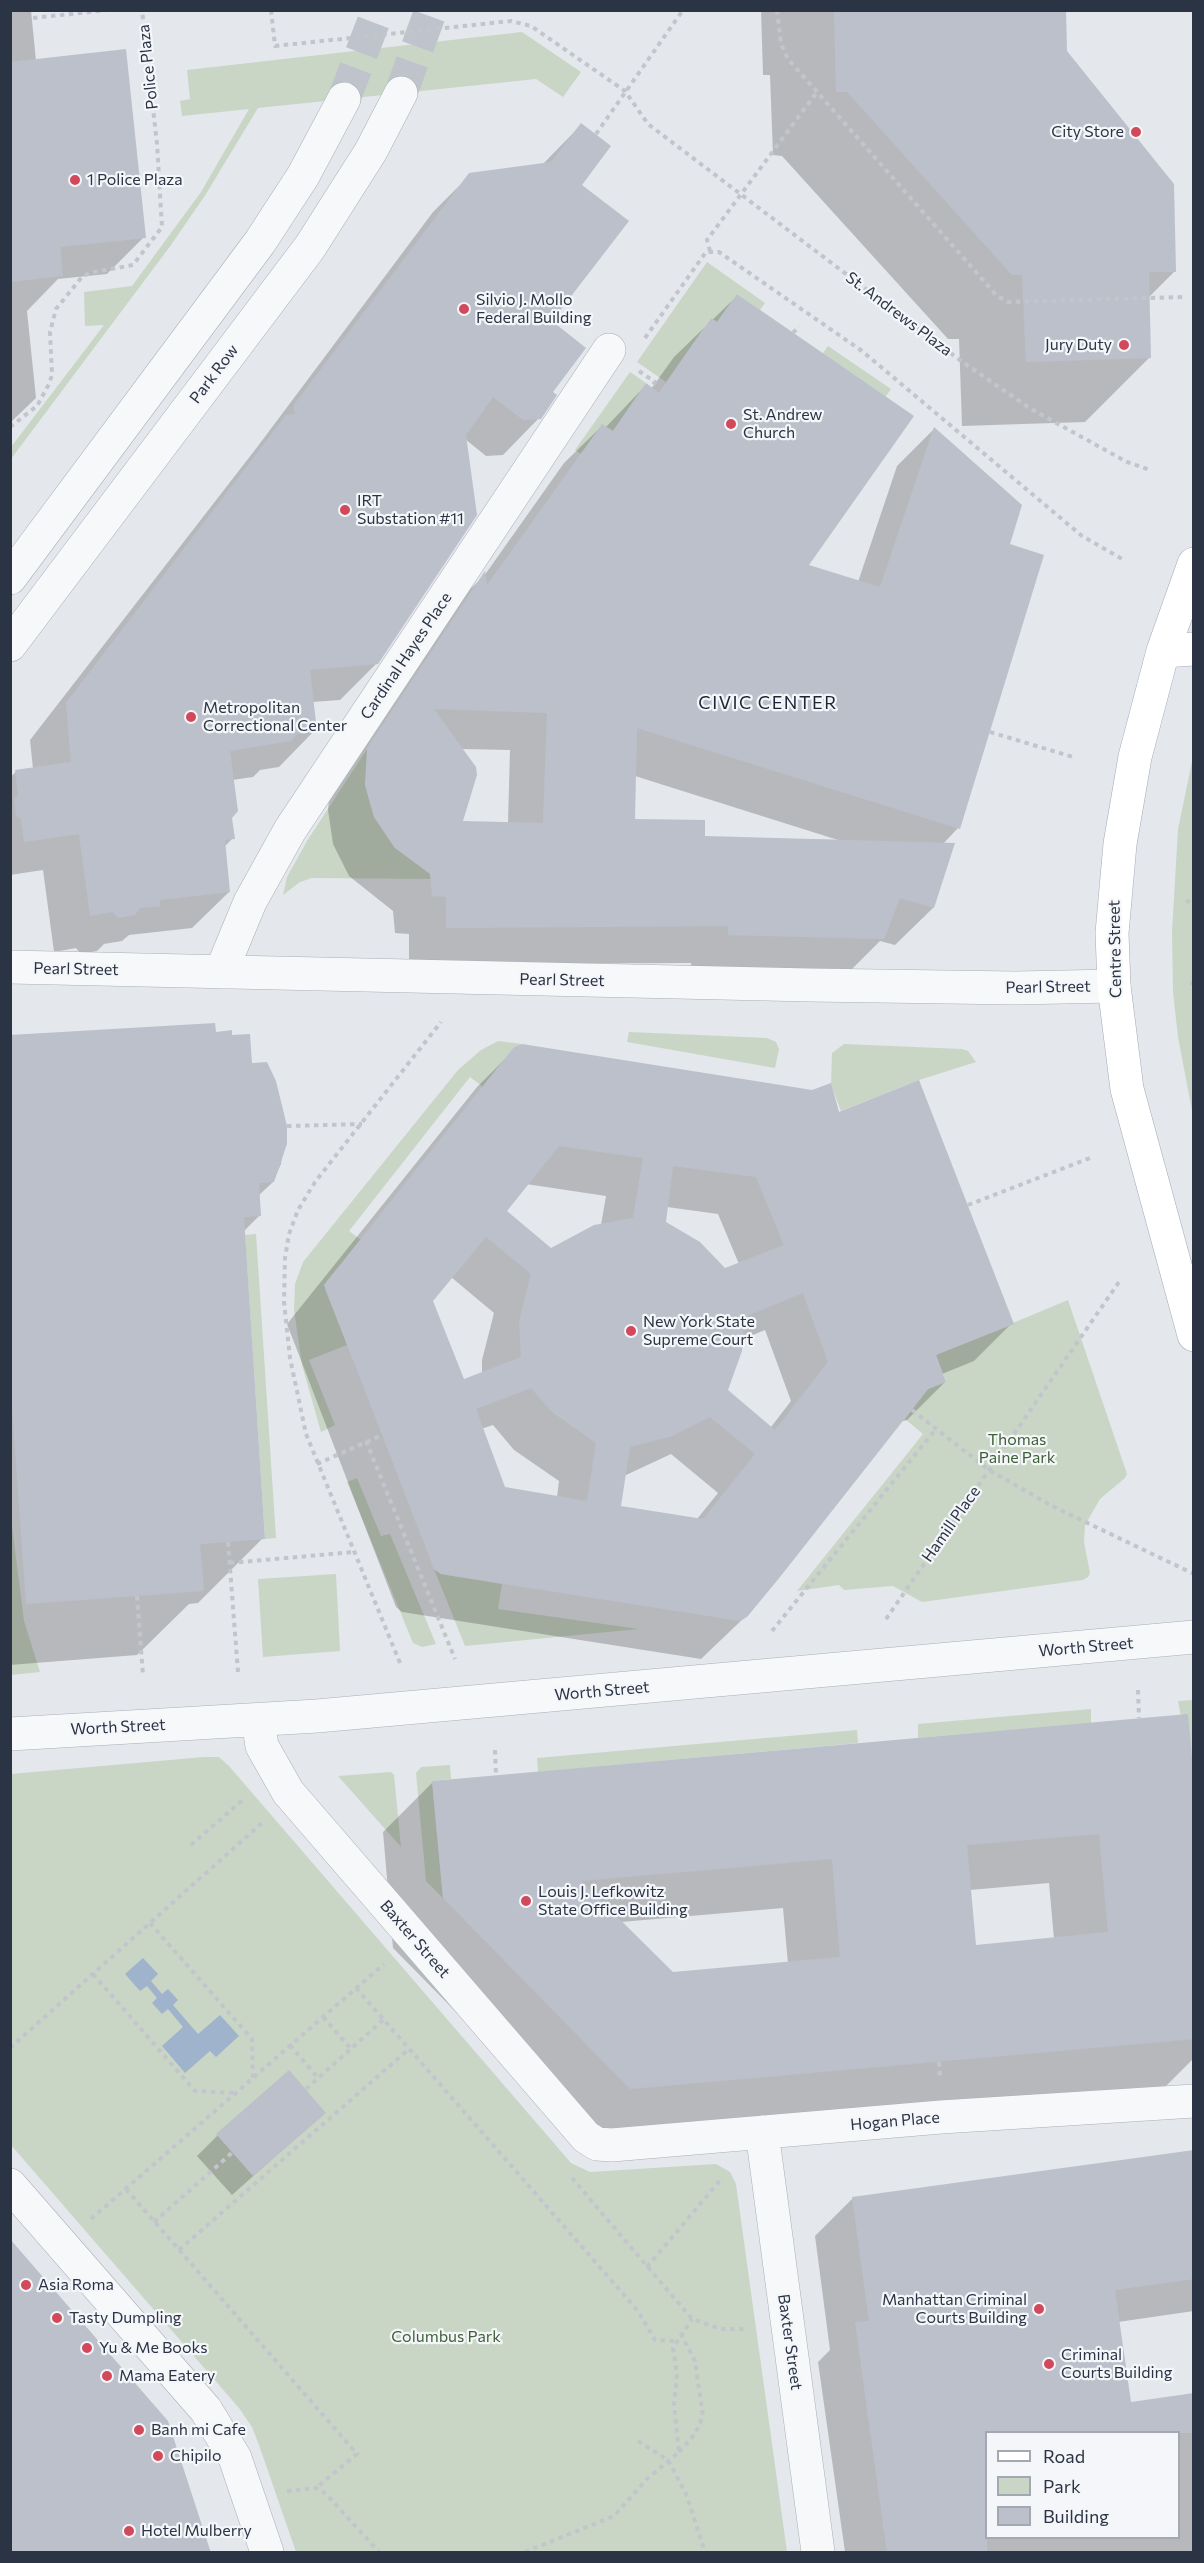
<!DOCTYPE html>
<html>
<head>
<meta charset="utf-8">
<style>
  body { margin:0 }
  #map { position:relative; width:1204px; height:2563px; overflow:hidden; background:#e4e7ec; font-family:Commissioner,sans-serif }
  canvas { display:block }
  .frame { position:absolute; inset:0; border:12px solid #2b3445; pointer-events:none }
  .legend { position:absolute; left:985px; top:2431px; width:195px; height:108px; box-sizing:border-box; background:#f4f6f9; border:2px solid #a4a8b1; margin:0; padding:8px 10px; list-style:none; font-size:18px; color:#2b3445 }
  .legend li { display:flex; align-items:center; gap:12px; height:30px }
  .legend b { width:30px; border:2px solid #a4a8b1 }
</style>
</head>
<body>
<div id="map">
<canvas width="1204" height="2563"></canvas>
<div class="frame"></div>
<ul class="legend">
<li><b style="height:8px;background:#fff"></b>Road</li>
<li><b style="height:16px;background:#c9d6c5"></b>Park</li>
<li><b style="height:16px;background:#bbc0ca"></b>Building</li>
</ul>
</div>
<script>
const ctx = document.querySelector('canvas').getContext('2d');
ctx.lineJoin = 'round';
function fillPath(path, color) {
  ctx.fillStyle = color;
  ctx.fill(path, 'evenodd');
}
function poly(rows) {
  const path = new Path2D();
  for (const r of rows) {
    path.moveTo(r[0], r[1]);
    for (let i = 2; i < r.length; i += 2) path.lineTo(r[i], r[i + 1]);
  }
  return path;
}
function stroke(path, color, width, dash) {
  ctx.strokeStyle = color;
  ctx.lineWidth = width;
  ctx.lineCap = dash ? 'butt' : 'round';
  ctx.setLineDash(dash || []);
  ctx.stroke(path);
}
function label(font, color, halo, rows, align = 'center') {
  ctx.font = font + ' Commissioner,sans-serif';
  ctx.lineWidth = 4.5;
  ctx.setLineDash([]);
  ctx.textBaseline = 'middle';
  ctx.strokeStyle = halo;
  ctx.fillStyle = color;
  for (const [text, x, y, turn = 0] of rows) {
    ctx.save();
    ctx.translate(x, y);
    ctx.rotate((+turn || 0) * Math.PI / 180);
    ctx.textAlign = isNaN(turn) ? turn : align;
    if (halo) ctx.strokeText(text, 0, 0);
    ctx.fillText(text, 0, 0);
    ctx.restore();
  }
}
fillPath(poly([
  [522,32,581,72,563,97,536,79,258,108,206,194,171,245,11,459,11,447,104,325,85,326,84,292,132,286,201,192,249,109,182,116,180,101,190,99,187,70],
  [707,262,765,303,760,310,737,294,717,322,711,318,666,382,637,362],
  [828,346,891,389,835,469,823,353],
  [630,372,646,383,613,431,581,454,575,450],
  [369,746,365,785,374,817,395,848,430,872,431,879,312,878,300,882,283,895,287,877,307,841],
  [1193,757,1193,1116,1178,1037,1173,992,1172,932,1178,829],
  [629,1032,767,1038,776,1042,779,1049,775,1068,627,1042],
  [498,1041,522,1044,514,1047,483,1087,470,1077,349,1231,361,1240,327,1281,325,1289,347,1345,309,1360,335,1425,321,1432,302,1365,294,1310,295,1284,303,1262,458,1070,481,1050],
  [844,1044,962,1049,968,1051,976,1062,919,1080,841,1111,831,1085,832,1053],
  [256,1234,276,1538,265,1539,245,1235],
  [1068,1300,1127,1474,1125,1478,1100,1499,1085,1525,1084,1542,1090,1573,1088,1577,1083,1580,922,1602,893,1586,844,1590,839,1585,797,1591,923,1434,905,1419,928,1389,946,1382,936,1355],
  [357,1478,381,1536,390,1534,436,1644,422,1647,413,1643,347,1482],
  [10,1510,24,1621,40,1672,11,1675],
  [434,1569,441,1574,502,1584,498,1609,639,1629,465,1646],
  [336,1574,340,1651,263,1657,258,1579],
  [1193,1700,1193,1781,1178,1701],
  [1091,1709,1091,1723,918,1738,918,1724],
  [857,1730,858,1743,538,1772,537,1758],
  [204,1757,219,1757,229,1766,571,2163,590,2172,716,2164,730,2172,736,2184,787,2552,296,2552,259,2445,252,2427,239,2408,11,2145,11,1774],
  [450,1765,451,1779,432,1781,443,1898,426,1881,416,1773,421,1767],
  [391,1772,394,1775,401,1847,338,1776]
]), '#c9d6c5');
fillPath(poly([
  [143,1958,158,1974,151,1981,162,1994,168,1989,178,2000,173,2005,198,2034,220,2015,239,2036,216,2057,210,2051,185,2073,162,2046,183,2027,168,2009,162,2014,152,2003,157,1998,147,1986,140,1991,125,1974]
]), '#9fb4cc');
fillPath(poly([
  [10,10,31,10,36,61,144,237,107,274,58,279,27,311,36,398,10,423],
  [761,10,1064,10,1065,51,1175,271,1148,298,1149,358,1085,422,962,426,959,339,948,339,782,156,773,155,770,75,763,75],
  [581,125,579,185,550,322,551,392,539,418,503,455,486,456,465,439,377,663,340,700,312,702,315,730,279,767,260,770,253,777,232,780,230,817,233,838,224,847,229,892,192,928,129,935,122,941,104,944,97,951,81,954,76,948,54,952,43,870,10,875,10,777,16,772,33,769,30,740,258,446,433,212,470,175,542,165],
  [737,296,806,566,858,582,897,466,934,429,1008,544,958,828,943,844,933,908,895,945,880,941,845,976,691,972,691,963,409,964,409,934,395,933,393,911,349,876,333,844,328,810,330,787,448,610,484,576,564,463,602,426,605,428,646,385,651,389,674,357],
  [462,749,510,750,508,823,461,822],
  [635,776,838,840,703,837,634,820],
  [214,1033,231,1036,286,1126,281,1164,273,1182,258,1196,260,1215,244,1231,263,1538,198,1603,189,1604,137,1655,10,1665,10,1037],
  [515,1049,838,1114,1012,1323,974,1361,942,1374,945,1382,907,1420,900,1422,746,1616,701,1659,402,1612,396,1607,287,1324,477,1087],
  [526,1184,606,1196,601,1225,551,1250,505,1211],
  [667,1207,718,1214,739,1264,724,1269,665,1223],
  [451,1277,494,1313,482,1360,482,1373,463,1380,431,1301],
  [765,1330,791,1401,771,1427,726,1391,741,1340],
  [493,1425,514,1450,559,1481,557,1497,504,1489,481,1429],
  [671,1454,718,1493,697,1519,619,1507,624,1476],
  [433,1782,1194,1797,1194,2058,1165,2087,580,2138,393,1948,383,1832],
  [1049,1883,1054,1939,975,1946,970,1890],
  [783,1908,788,1964,673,1973,621,1922],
  [324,2113,232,2195,197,2156,218,2135],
  [1194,2152,1194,2311,1118,2322,1130,2404,1194,2394,1194,2552,845,2552,818,2362,830,2350,815,2236,852,2199],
  [986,2432,1178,2432,1178,2538,986,2538]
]), '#0003');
fillPath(poly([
  [834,10,1066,10,1067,51,1174,184,1176,272,1149,272,1151,358,1026,362,1022,275,1012,275,847,92,836,92],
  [126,49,146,238,60,247,63,276,10,282,10,62],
  [581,123,611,146,582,185,629,221,552,321,586,348,553,392,557,395,541,419,523,420,493,397,466,435,477,515,378,664,310,670,317,731,297,734,291,741,230,751,238,811,232,818,235,839,225,840,230,892,160,900,160,906,140,908,135,915,118,918,113,912,90,916,79,834,24,842,21,819,16,816,14,799,18,794,15,770,71,762,66,703,286,415,295,414,293,406,469,173,551,162],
  [737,294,914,416,809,565,880,587,934,427,1022,505,1010,544,1044,555,960,829,637,728,635,819,705,820,705,836,955,843,934,908,900,898,884,939,728,935,728,926,446,928,446,897,432,896,430,874,395,848,374,817,365,785,367,748,485,571,487,585,602,424,613,431,646,383,659,393,711,318,717,322],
  [434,709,547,713,543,823,463,821,477,775,476,767],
  [215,1023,216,1032,232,1030,232,1035,250,1034,252,1063,267,1062,276,1081,287,1126,287,1144,274,1182,259,1183,261,1216,244,1217,265,1539,200,1544,204,1591,26,1604,10,1380,10,1035],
  [522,1044,812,1090,831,1083,839,1112,919,1080,1014,1324,936,1355,946,1382,928,1389,780,1577,747,1617,740,1621,441,1574,434,1569,324,1285,514,1047],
  [559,1146,643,1158,633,1218,594,1225,551,1248,507,1211],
  [673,1166,756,1177,784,1245,725,1268,700,1242,666,1222],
  [486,1237,531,1274,519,1321,521,1357,464,1379,433,1301],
  [803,1293,828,1362,775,1430,728,1390,742,1351,744,1317],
  [531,1388,552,1412,596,1443,587,1501,505,1487,476,1409],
  [710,1417,755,1454,703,1519,621,1506,630,1447,672,1436],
  [1188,1714,1194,1781,1194,2039,630,2089,443,1898,432,1781],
  [1099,1834,1108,1932,976,1945,967,1845],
  [832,1859,840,1957,673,1972,581,1881],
  [289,2070,326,2113,253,2176,216,2134],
  [1194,2150,1194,2279,1115,2290,1131,2402,1194,2393,1194,2433,987,2433,987,2553,887,2553,855,2322,869,2321,852,2197],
  [10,2239,168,2421,211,2553,10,2553]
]), '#bbc0ca');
stroke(poly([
  [401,93,431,10],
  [344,99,378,10]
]), '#bfc3cb', 33, [33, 16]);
const minor = poly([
  [10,578,260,242,303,176,344,99],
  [10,645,310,247,371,151,401,93],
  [10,967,810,985,1015,988,1114,986],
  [221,972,250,902,290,830,609,350],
  [258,1720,262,1746,288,1792,586,2137,597,2144,612,2145,941,2117,1194,2101],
  [10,1734,317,1716,1194,1637],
  [762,2132,818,2552],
  [10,2185,206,2410,235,2458,267,2552]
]);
const major = poly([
  [1194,564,1163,651,1135,757,1120,844,1112,933,1114,986,1127,1089,1194,1335],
  [1163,651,1194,649]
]);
stroke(minor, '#a9aeb7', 34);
stroke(major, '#a3abb8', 34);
stroke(poly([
  [271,10,275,46,511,21,531,26,625,91,648,124,961,361,1031,409,1127,462,1150,470],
  [777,10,781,44,788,59,997,296,1008,302,1183,297],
  [33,18,108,10],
  [596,134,683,10],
  [710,251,707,240,817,92],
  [793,333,799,326],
  [645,338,706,252,719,252,862,351,1082,536,1124,560],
  [639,371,655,382,651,387],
  [10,427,37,406,49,384,52,375,50,332,56,309,81,278,89,273,133,265,162,227,157,144,142,10],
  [990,732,1073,757],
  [1186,900,1194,905],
  [1190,983,1194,983],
  [287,1126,362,1124],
  [968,1205,1090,1158],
  [912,1410,989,1470,1052,1506,1194,1574],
  [366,1441,455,1659],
  [317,1464,382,1435],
  [228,1542,238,1672],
  [230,1563,354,1552],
  [137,1596,143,1675],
  [886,1619,1119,1282],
  [772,1631,936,1429],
  [400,1663,306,1434,290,1358,284,1302,285,1258,289,1234,298,1210,315,1182,441,1022],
  [1138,1690,1139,1718],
  [495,1750,496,1775],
  [191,1845,245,1798],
  [150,1923,252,2039,253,2079],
  [93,1974,195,2091,236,2093],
  [356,1988,638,2311,655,2340,675,2341],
  [323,2017,351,2049],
  [290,2045,318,2078],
  [10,2048,263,1822],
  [939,2062,940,2076],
  [306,2089,383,2020],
  [572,2178,692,2319,721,2329,744,2329],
  [126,2189,357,2454,316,2488],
  [91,2219,384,1964],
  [154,2222,233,2152],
  [179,2250,409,2049],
  [647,2267,722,2178],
  [638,2441,668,2460,686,2494,705,2552],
  [679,2452,695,2434,703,2416,695,2361,681,2334],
  [287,2491,316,2488,326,2494,379,2552],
  [525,2552,614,2516,647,2479,679,2452,674,2405,677,2374,673,2348,692,2319]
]), '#c2c5cb', 4, [4.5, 4.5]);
stroke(minor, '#f7f8fa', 33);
stroke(major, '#fff', 33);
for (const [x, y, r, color] of [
  [1136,132,6,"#d1495b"],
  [75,180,6,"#d1495b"],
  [464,309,6,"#d1495b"],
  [1124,345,6,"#d1495b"],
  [731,424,6,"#d1495b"],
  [345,510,6,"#d1495b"],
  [191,717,6,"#d1495b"],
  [631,1331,6,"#d1495b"],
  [526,1901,6,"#d1495b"],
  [26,2285,6,"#d1495b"],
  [1039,2309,6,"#d1495b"],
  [57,2318,6,"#d1495b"],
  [87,2348,6,"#d1495b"],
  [1049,2364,6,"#d1495b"],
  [107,2376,6,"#d1495b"],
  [139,2430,6,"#d1495b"],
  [158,2456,6,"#d1495b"],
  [129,2531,6,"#d1495b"]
]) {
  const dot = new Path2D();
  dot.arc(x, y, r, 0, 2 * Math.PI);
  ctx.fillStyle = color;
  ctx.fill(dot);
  stroke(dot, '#f4f6f9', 2);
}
label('16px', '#2b3445', '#f4f6f9', [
  ["Police Plaza",148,67,-96],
  ["St. Andrews Plaza",899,314,37],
  ["Park Row",214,374,-53],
  ["Cardinal Hayes Place",406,656,-56],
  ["Centre Street",1115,949,-91],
  ["Pearl Street",76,969,1],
  ["Pearl Street",562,980,1],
  ["Pearl Street",1048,987,-1],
  ["Hamill Place",951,1524,-55],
  ["Worth Street",1086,1647,-5],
  ["Worth Street",602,1691,-5],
  ["Worth Street",118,1727,-3],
  ["Baxter Street",415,1939,49],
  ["Hogan Place",895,2121,-5],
  ["Baxter Street",790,2342,82]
]);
label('16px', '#2b3445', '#f4f6f9', [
  ["City Store",1124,132,"right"],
  ["1 Police Plaza",87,180],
  ["Silvio J. Mollo",476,300],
  ["Federal Building",476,318],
  ["Jury Duty",1112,345,"right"],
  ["St. Andrew",743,415],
  ["Church",743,433],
  ["IRT",357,501],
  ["Substation #11",357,519],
  ["Metropolitan",203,708],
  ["Correctional Center",203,726],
  ["New York State",643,1322],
  ["Supreme Court",643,1340],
  ["Louis J. Lefkowitz",538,1892],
  ["State Office Building",538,1910],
  ["Asia Roma",38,2285],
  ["Manhattan Criminal",1027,2300,"right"],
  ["Courts Building",1027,2318,"right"],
  ["Tasty Dumpling",69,2318],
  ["Yu & Me Books",99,2348],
  ["Criminal",1061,2355],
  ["Courts Building",1061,2373],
  ["Mama Eatery",119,2376],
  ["Banh mi Cafe",151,2430],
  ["Chipilo",170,2456],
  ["Hotel Mulberry",141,2531]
], 'left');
label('16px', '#3f6138', '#f4f6f9', [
  ["Thomas",1017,1440],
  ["Paine Park",1017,1458],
  ["Columbus Park",446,2337]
]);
ctx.letterSpacing = '1.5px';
label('18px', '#1d2536', '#f4f6f9', [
  ["CIVIC CENTER",768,703]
]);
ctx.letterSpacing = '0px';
</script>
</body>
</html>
